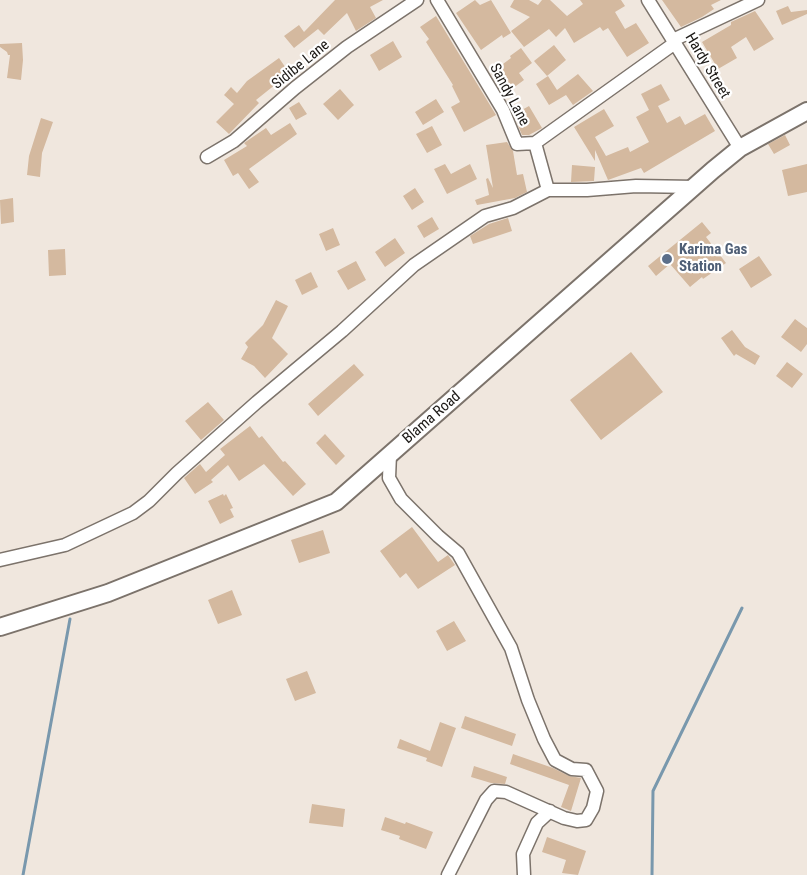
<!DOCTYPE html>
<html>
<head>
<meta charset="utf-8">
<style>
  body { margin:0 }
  canvas { display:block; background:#f0e7de }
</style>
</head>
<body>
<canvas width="807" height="875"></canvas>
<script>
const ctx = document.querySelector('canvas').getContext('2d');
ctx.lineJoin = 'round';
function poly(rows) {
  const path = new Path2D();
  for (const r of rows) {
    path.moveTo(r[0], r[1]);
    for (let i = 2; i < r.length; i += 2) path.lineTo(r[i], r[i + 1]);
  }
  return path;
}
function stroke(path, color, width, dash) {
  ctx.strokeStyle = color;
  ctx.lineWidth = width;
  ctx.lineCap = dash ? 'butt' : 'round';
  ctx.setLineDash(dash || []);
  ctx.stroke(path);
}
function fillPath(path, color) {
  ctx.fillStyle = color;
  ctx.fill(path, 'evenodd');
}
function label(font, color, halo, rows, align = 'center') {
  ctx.font = font + ' "Roboto Condensed",sans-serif';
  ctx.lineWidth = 4.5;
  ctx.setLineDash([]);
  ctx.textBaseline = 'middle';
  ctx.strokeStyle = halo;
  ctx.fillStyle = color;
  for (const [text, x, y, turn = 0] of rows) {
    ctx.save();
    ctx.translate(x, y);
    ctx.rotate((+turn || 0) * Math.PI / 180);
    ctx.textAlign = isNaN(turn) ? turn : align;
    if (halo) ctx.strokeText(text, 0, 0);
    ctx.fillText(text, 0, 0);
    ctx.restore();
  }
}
stroke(poly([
  [23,875,70,619],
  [652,875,653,791,742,608]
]), '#7998ad', 3);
fillPath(poly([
  [335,0,383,0,370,7,376,18,359,29,356,31,347,13,324,35,318,29,294,48,284,36,299,25,304,32],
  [475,0,480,5,491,0,511,33,503,38,502,35,481,50,456,13],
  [514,0,529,0,538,5,542,0,550,0,567,16,583,4,580,0,621,0,625,6,615,12,625,29,636,23,649,43,627,57,608,28,603,31,600,27,574,43,565,28,556,37,549,29,524,47,511,31,530,17,510,7],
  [662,0,721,0,711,5,714,9,702,17,681,27],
  [788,6,791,12,807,10,807,14,782,25,776,11],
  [755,11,774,39,754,51,746,37,731,47,737,58,718,69,702,42,731,25,731,22],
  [436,16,496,115,464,132,451,107,460,102,452,86,453,85,426,42,429,39,420,27],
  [393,41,402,57,379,71,370,55],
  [22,43,23,60,21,80,7,78,10,55,8,55,7,52,0,47,0,44],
  [554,45,566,60,547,76,534,61],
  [521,48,532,63,519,73,524,80,505,94,491,73,511,58,510,56],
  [279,58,292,77,278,87,276,84,256,100,259,103,229,134,216,122,234,104,224,95,231,87,237,93,247,81],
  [578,74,593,91,573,105,566,95,549,105,536,84,548,76,557,90],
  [661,84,670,100,658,106,667,123,680,116,685,125,705,114,715,131,644,173,641,168,608,180,595,150,595,161,574,127,604,109,614,126,595,137,606,156,628,147,630,152,649,142,636,117,649,110,641,94],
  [340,89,354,105,338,120,323,104],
  [436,99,444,112,423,125,415,112],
  [299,102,307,114,296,120,289,108],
  [529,106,542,128,529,135,522,135,517,123,524,120,520,111],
  [41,118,53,122,42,153,40,177,27,175,29,156],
  [290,123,297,134,249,169,259,182,249,189,238,173,233,176,224,160,247,146,244,143,266,128,271,135],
  [432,126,442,145,427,153,416,134],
  [785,135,790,145,774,154,768,144],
  [507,142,513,151,517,175,523,174,527,192,515,198,477,205,475,200,489,195,486,179,488,178,493,188,486,145],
  [445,164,451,174,470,164,477,179,447,194,434,169],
  [807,164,807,192,788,196,782,170],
  [572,165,595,167,594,181,571,182],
  [415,188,424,202,412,210,403,196],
  [13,198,14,222,1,224,0,200],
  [432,217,439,229,424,238,417,226],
  [508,218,512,231,473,244,470,236,489,224],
  [702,222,711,233,706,237,726,263,703,279,702,277,690,287,670,264,656,276,648,266],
  [333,228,340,245,326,251,319,234],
  [395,238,405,253,385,267,375,252],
  [65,249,66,275,49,276,48,250],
  [759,256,772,275,751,288,739,269],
  [356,261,366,280,348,290,337,271],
  [311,272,318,287,302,295,295,280],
  [276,300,288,306,272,338,288,354,265,378,254,366,241,359,248,347,245,343,263,325],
  [795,319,807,328,807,344,801,352,781,337],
  [732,330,745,347,760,356,755,365,736,354,734,356,721,338],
  [631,352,663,392,601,440,570,400],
  [787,362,803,374,792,388,776,376],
  [354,364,364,375,318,416,308,404],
  [208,402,224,420,201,440,185,421],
  [250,426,259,438,262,436,283,462,285,461,306,484,293,496,264,464,239,481,228,465,211,480,213,482,195,494,184,478,200,464,206,472,225,455,220,449],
  [325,434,345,456,336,465,316,443],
  [223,494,224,496,226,494,233,508,230,509,234,517,220,524,208,501],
  [412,527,438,562,448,555,455,565,418,589,406,573,400,578,380,551],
  [323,530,330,553,299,563,291,540],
  [232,590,242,615,218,624,208,600],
  [454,621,466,641,447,651,436,631],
  [307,671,316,693,295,701,286,679],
  [465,716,516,734,512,746,461,728],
  [440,722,456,728,442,767,426,761,427,758,397,748,400,739,430,751],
  [513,754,553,768,569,776,581,778,571,811,561,807,569,785,510,764],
  [474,766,507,777,505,784,491,783,471,777],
  [312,804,345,809,343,827,309,823],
  [385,817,405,824,406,822,433,832,426,849,399,839,400,836,381,830],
  [547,837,586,851,578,875,562,873,566,860,542,852]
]), '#d4b99f');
const street = poly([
  [437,0,503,110,517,144,535,143,548,190,587,190,636,186,695,187],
  [648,0,740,148],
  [673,40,758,0],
  [535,143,675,43],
  [207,157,234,141,295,88,347,47,417,0],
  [390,454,389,478,401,499,438,536,458,553,511,648,528,700,544,739,555,760,572,769,586,770,597,791,593,808,586,820,577,821,564,818,506,792,494,791,486,800,448,875],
  [0,560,65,545,133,513,149,501,177,473,257,402,342,331,414,265,485,216,513,208,548,190],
  [524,875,523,854,537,823,550,811]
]);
const secondary = poly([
  [0,627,108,593,336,502,713,170,740,148,807,111]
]);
stroke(street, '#7c736b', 15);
stroke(secondary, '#7c736b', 20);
stroke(street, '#fff', 12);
stroke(secondary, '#fff', 16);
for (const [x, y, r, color] of [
  [667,259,6,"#5c6f8a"]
]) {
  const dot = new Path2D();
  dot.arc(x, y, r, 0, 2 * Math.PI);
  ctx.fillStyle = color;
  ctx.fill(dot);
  stroke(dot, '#fff', 2);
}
label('15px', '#1c1916', '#fff', [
  ["Sidibe Lane",301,65,-39],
  ["Hardy Street",707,66,59],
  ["Sandy Lane",509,95,62],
  ["Blama Road",432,418,-41]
]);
label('bold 15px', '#4e5e75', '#fff', [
  ["Karima Gas",679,250],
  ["Station",679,267]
], 'left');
</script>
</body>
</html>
